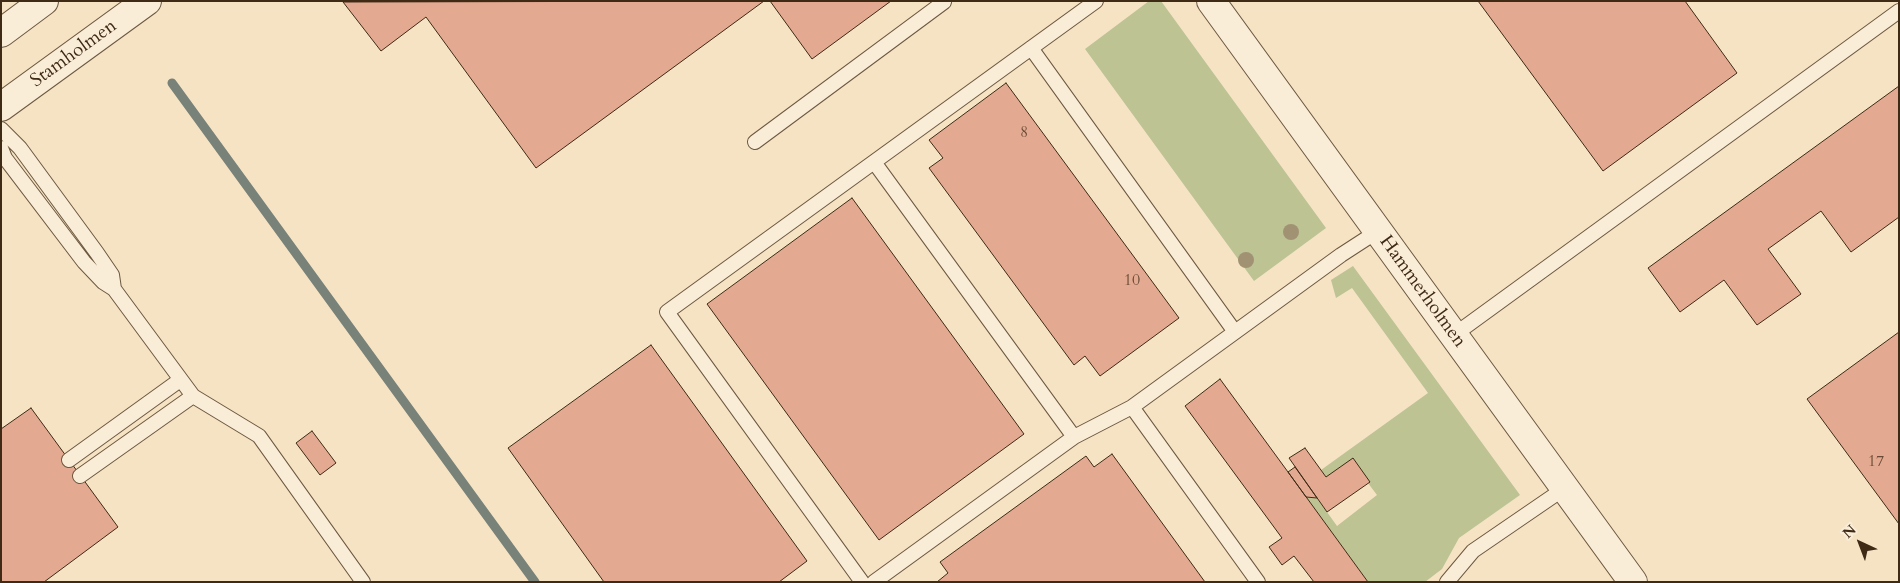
<!DOCTYPE html>
<html>
<head>
<meta charset="utf-8">
<style>
  body { margin:0 }
  #map { position:relative; width:1900px; height:583px; overflow:hidden; background:#f6e3c3; font-family:Cardo,serif }
  canvas { display:block }
  .frame { position:absolute; inset:0; border:2px solid #3f2a15; pointer-events:none }
  .north { position:absolute; left:1835px; top:518px; width:50px; height:50px; -webkit-text-stroke:4px #f9edd8; paint-order:stroke; rotate:317deg; font-size:14px; font-weight:700; line-height:20px; text-align:center; color:#3f2a15 }
  .north::after { content:''; display:block; margin:auto; width:18px; height:22px; background:#3f2a15; clip-path:polygon(50% 0,100% 100%,50% 72%,0 100%) }
</style>
</head>
<body>
<div id="map">
<canvas width="1900" height="583"></canvas>
<div class="frame"></div>
<div class="north">N</div>
</div>
<script>
const ctx = document.querySelector('canvas').getContext('2d');
ctx.lineJoin = 'round';
function fillPath(path, color) {
  ctx.fillStyle = color;
  ctx.fill(path, 'evenodd');
}
function poly(rows) {
  const path = new Path2D();
  for (const r of rows) {
    path.moveTo(r[0], r[1]);
    for (let i = 2; i < r.length; i += 2) path.lineTo(r[i], r[i + 1]);
  }
  return path;
}
function stroke(path, color, width, dash) {
  ctx.strokeStyle = color;
  ctx.lineWidth = width;
  ctx.lineCap = dash ? 'butt' : 'round';
  ctx.setLineDash(dash || []);
  ctx.stroke(path);
}
function label(font, color, halo, rows, align = 'center') {
  ctx.font = font + ' Cardo,serif';
  ctx.lineWidth = 4;
  ctx.setLineDash([]);
  ctx.textBaseline = 'middle';
  ctx.strokeStyle = halo;
  ctx.fillStyle = color;
  for (const [text, x, y, turn = 0] of rows) {
    ctx.save();
    ctx.translate(x, y);
    ctx.rotate((+turn || 0) * Math.PI / 180);
    ctx.textAlign = isNaN(turn) ? turn : align;
    if (halo) ctx.strokeText(text, 0, 0);
    ctx.fillText(text, 0, 0);
    ctx.restore();
  }
}
fillPath(poly([
  [1149,1,1161,1,1326,228,1254,281,1085,49],
  [1353,266,1520,495,1459,538,1442,569,1425,582,1368,582,1306,497,1317,498,1337,526,1377,495,1368,483,1326,477,1321,470,1428,393,1352,288,1336,298,1331,280]
]), '#bdc393');
stroke(poly([
  [172,83,535,582]
]), '#788279', 9);
const building = poly([
  [764,1,536,168,426,17,381,51,343,2,764,1],
  [770,1,891,1,812,59,770,1],
  [1478,1,1685,1,1737,73,1603,171,1478,1],
  [1006,83,1179,318,1100,376,1085,356,1074,365,929,168,943,158,929,140,1006,83],
  [1899,86,1899,217,1851,252,1821,211,1768,249,1801,294,1757,325,1724,280,1680,312,1648,268,1899,86],
  [852,198,1024,434,879,540,707,304,852,198],
  [1899,332,1899,524,1807,399,1899,332],
  [651,345,807,561,779,582,604,582,508,448,651,345],
  [1220,379,1288,472,1368,582,1314,582,1294,556,1282,565,1269,547,1282,538,1185,406,1220,379],
  [31,408,118,527,44,582,1,582,1,429,31,408],
  [312,431,336,463,320,475,296,443,312,431],
  [1305,448,1326,477,1353,458,1370,482,1327,512,1289,458,1305,448],
  [1112,454,1205,582,937,582,948,573,940,562,1086,456,1094,467,1112,454],
  [1295,467,1317,498,1306,497,1288,472,1295,467]
]);
fillPath(building, '#e3a991');
stroke(building, '#3f2a15', 1);
const lane = poly([
  [1031,48,1235,332],
  [1,129,20,148,97,253,112,275,114,289],
  [755,142,944,2],
  [1,148,5,158,84,262,103,282,114,289,193,396,259,436,363,582],
  [874,162,1074,437],
  [1454,335,1899,11],
  [1132,407,1258,582],
  [69,460,180,380],
  [80,476,193,396],
  [862,582,667,312,1096,1],
  [874,582,1074,437,1132,407,1341,255,1378,231],
  [1447,582,1473,551,1565,488]
]);
const street = poly([
  [1211,1,1633,582],
  [1,33,44,1],
  [1,107,147,1]
]);
stroke(lane, '#6d5840', 16);
stroke(street, '#6d5840', 30);
stroke(lane, '#f9edd8', 14);
stroke(street, '#f9edd8', 28);
ctx.fillStyle = '#a29274';
for (const [x, y] of [
  [1291,232],
  [1246,260]
]) {
  ctx.beginPath();
  ctx.arc(x, y, 8, 0, 2 * Math.PI);
  ctx.fill();
}
label('16px', '#684a34', null, [
  ["8",1024,133],
  ["10",1132,281],
  ["17",1876,462]
]);
label('19px', '#3f2a15', '#f9edd8', [
  ["Stamholmen",74,54,-36],
  ["Hammerholmen",1422,292,54]
]);
</script>
</body>
</html>
